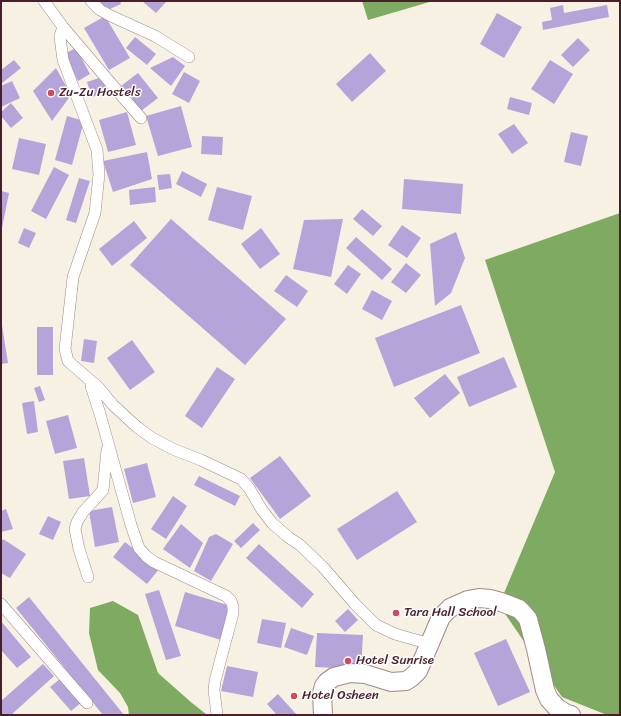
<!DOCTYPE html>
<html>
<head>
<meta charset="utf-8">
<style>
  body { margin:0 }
  #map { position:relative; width:621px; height:716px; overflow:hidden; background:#f7f1e3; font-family:Sriracha,sans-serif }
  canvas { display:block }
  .frame { position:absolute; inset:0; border:2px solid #4a1f2b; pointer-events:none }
</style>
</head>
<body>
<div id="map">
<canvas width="621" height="716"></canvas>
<div class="frame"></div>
</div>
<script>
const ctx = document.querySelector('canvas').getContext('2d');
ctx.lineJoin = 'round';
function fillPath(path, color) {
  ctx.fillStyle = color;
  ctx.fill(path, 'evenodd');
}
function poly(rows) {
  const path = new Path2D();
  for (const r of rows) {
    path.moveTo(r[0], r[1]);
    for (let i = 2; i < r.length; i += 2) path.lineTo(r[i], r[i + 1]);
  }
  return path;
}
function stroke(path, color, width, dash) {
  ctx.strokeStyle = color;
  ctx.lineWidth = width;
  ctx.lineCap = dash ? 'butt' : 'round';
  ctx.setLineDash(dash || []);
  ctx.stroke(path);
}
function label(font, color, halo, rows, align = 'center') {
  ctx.font = font + ' Sriracha,sans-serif';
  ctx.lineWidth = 3;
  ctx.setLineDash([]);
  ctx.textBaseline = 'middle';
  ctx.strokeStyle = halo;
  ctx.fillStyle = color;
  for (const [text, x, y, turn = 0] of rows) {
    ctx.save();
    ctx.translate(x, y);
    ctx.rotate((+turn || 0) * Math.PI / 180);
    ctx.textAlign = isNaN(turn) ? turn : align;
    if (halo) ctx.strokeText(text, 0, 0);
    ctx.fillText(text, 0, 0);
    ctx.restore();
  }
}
fillPath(poly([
  [362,1,433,1,368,20],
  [620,213,620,715,607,715,562,697,499,605,555,472,485,260],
  [113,601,138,615,158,673,192,703,206,714,206,715,129,715,128,707,120,693,98,670,89,633,90,608]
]), '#7faa62');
fillPath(poly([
  [99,1,120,1,121,4,103,12],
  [142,1,167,1,156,13],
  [563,5,564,13,607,5,609,17,543,30,542,22,552,20,550,8],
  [497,13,522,27,504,58,480,44],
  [105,16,130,58,109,70,84,28],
  [135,37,156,54,147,65,126,48],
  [578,38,590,50,573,67,561,55],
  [76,48,90,74,78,81,64,54],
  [370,53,386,71,352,102,336,84],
  [173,57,185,66,171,86,150,68],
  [14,60,21,68,1,84,1,70],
  [550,60,573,74,554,104,531,89],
  [56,68,71,95,52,121,33,91],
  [184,72,200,81,189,103,172,94],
  [138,73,158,98,141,111,121,86],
  [102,77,107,92,92,97,87,82],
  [12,81,20,98,1,107,1,86],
  [510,97,532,103,529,115,507,109],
  [11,103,23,118,11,128,1,116,1,112],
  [181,106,192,147,158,156,146,116],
  [127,112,136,145,108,152,99,120],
  [67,116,84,121,72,165,55,160],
  [514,124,528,143,512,154,498,134],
  [571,132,588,136,581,166,564,162],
  [202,136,223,137,222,155,201,154],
  [19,138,46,144,39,175,12,169],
  [147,152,152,179,113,192,103,161],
  [54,167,69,175,46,219,31,211],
  [182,171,207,184,201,197,176,184],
  [170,174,172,188,159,190,157,175],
  [79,178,90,181,76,223,66,220],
  [404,179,463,184,461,214,402,209],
  [155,187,156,202,130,205,129,190],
  [217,187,252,196,243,230,208,220],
  [1,191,9,193,2,228,1,228],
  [362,209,382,226,373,236,353,219],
  [171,219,286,319,245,365,130,265],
  [343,219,331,277,293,269,304,220],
  [134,221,147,238,112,266,99,249],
  [402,225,421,238,407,258,388,245],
  [24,228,36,233,29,248,18,243],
  [261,228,280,254,260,269,241,244],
  [456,232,465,258,451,293,435,306,430,244],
  [356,237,392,269,382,280,346,248],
  [406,263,421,275,406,293,391,282],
  [348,265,361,274,347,294,334,284],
  [286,275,308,291,297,307,274,291],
  [372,290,392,301,382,320,362,309],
  [461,305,480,353,394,387,375,338],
  [1,325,2,325,8,363,1,364],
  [37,327,53,327,53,375,37,375],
  [84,339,97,341,94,363,81,361],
  [132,340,155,372,130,390,107,358],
  [504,357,517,387,469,407,457,377],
  [217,367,235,379,202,428,185,416],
  [445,374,460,393,430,418,414,398],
  [40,386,45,400,39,402,34,388],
  [34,401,38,432,27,434,22,403],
  [68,415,77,448,55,454,46,421],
  [280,456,311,496,280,519,250,478],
  [84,458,90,496,69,499,63,461],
  [147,463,156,497,133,503,124,469],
  [199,476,240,496,235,506,194,485],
  [397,491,417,522,357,560,337,529],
  [173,496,187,506,166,539,151,529],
  [112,507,119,542,95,547,89,511],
  [6,509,13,529,1,532,1,511],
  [48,516,61,522,53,540,39,534],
  [253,523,260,530,241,548,234,541],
  [181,524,203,543,190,568,163,549],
  [216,534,233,544,211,581,194,571,209,537],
  [3,539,26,554,10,578,1,573,1,542],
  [125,542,159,569,147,584,113,557],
  [259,544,314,594,302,608,246,558],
  [159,590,181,656,166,660,145,594],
  [185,592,231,606,221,640,175,626],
  [29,597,124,715,103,715,16,608],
  [348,609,358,620,345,632,335,621],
  [262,619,286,623,281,648,257,643],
  [1,621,31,657,17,668,1,650],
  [291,628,314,636,307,655,284,647],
  [317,633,363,635,361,669,315,667],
  [506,639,530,692,498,706,474,653],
  [43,664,54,676,11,715,1,715,1,701],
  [227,666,258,672,253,697,221,691],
  [61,678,82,702,71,711,50,687],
  [278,694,297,715,277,715,267,704]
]), '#b5a4d9');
const minor = poly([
  [44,1,63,27,108,80,141,118],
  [91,1,100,10,111,16,155,36,189,57],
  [63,27,60,36,61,45,63,60,97,150,99,174,95,213,73,277,65,349,68,361,99,388,113,405,137,427,152,438,175,450,201,460,241,479,249,488,262,510,272,523,288,537,300,545,323,567,355,604,376,625,395,634,430,644],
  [92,382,91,386,100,414,131,525,139,548,146,556,154,562,226,596,231,601,233,607,233,613,215,681,214,690,217,715],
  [88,577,79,549,75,529,77,522,83,512,95,499,103,490,107,450],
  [1,604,87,703]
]);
const primary = poly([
  [323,715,322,693,324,686,327,682,334,677,350,673,365,674,391,682,406,681,412,677,418,671,441,617,450,608,468,600,479,598,490,599,501,602,519,609,523,613,528,619,536,649,545,690,549,699,557,708,567,714,571,715]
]);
stroke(minor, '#a08887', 12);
stroke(primary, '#a08887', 20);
stroke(minor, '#fff', 11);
stroke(primary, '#fff', 18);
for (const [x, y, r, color] of [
  [51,93,4,"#d1495b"],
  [396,613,4,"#d1495b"],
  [348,661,4,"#d1495b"],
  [294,696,4,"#d1495b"]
]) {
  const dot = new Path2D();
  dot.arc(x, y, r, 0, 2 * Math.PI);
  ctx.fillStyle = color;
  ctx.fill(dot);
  stroke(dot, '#fff', 1.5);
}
label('13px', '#4a1f2b', '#fff', [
  ["Zu-Zu Hostels",59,93],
  ["Tara Hall School",404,613],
  ["Hotel Sunrise",356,661],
  ["Hotel Osheen",302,696]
], 'left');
</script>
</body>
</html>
